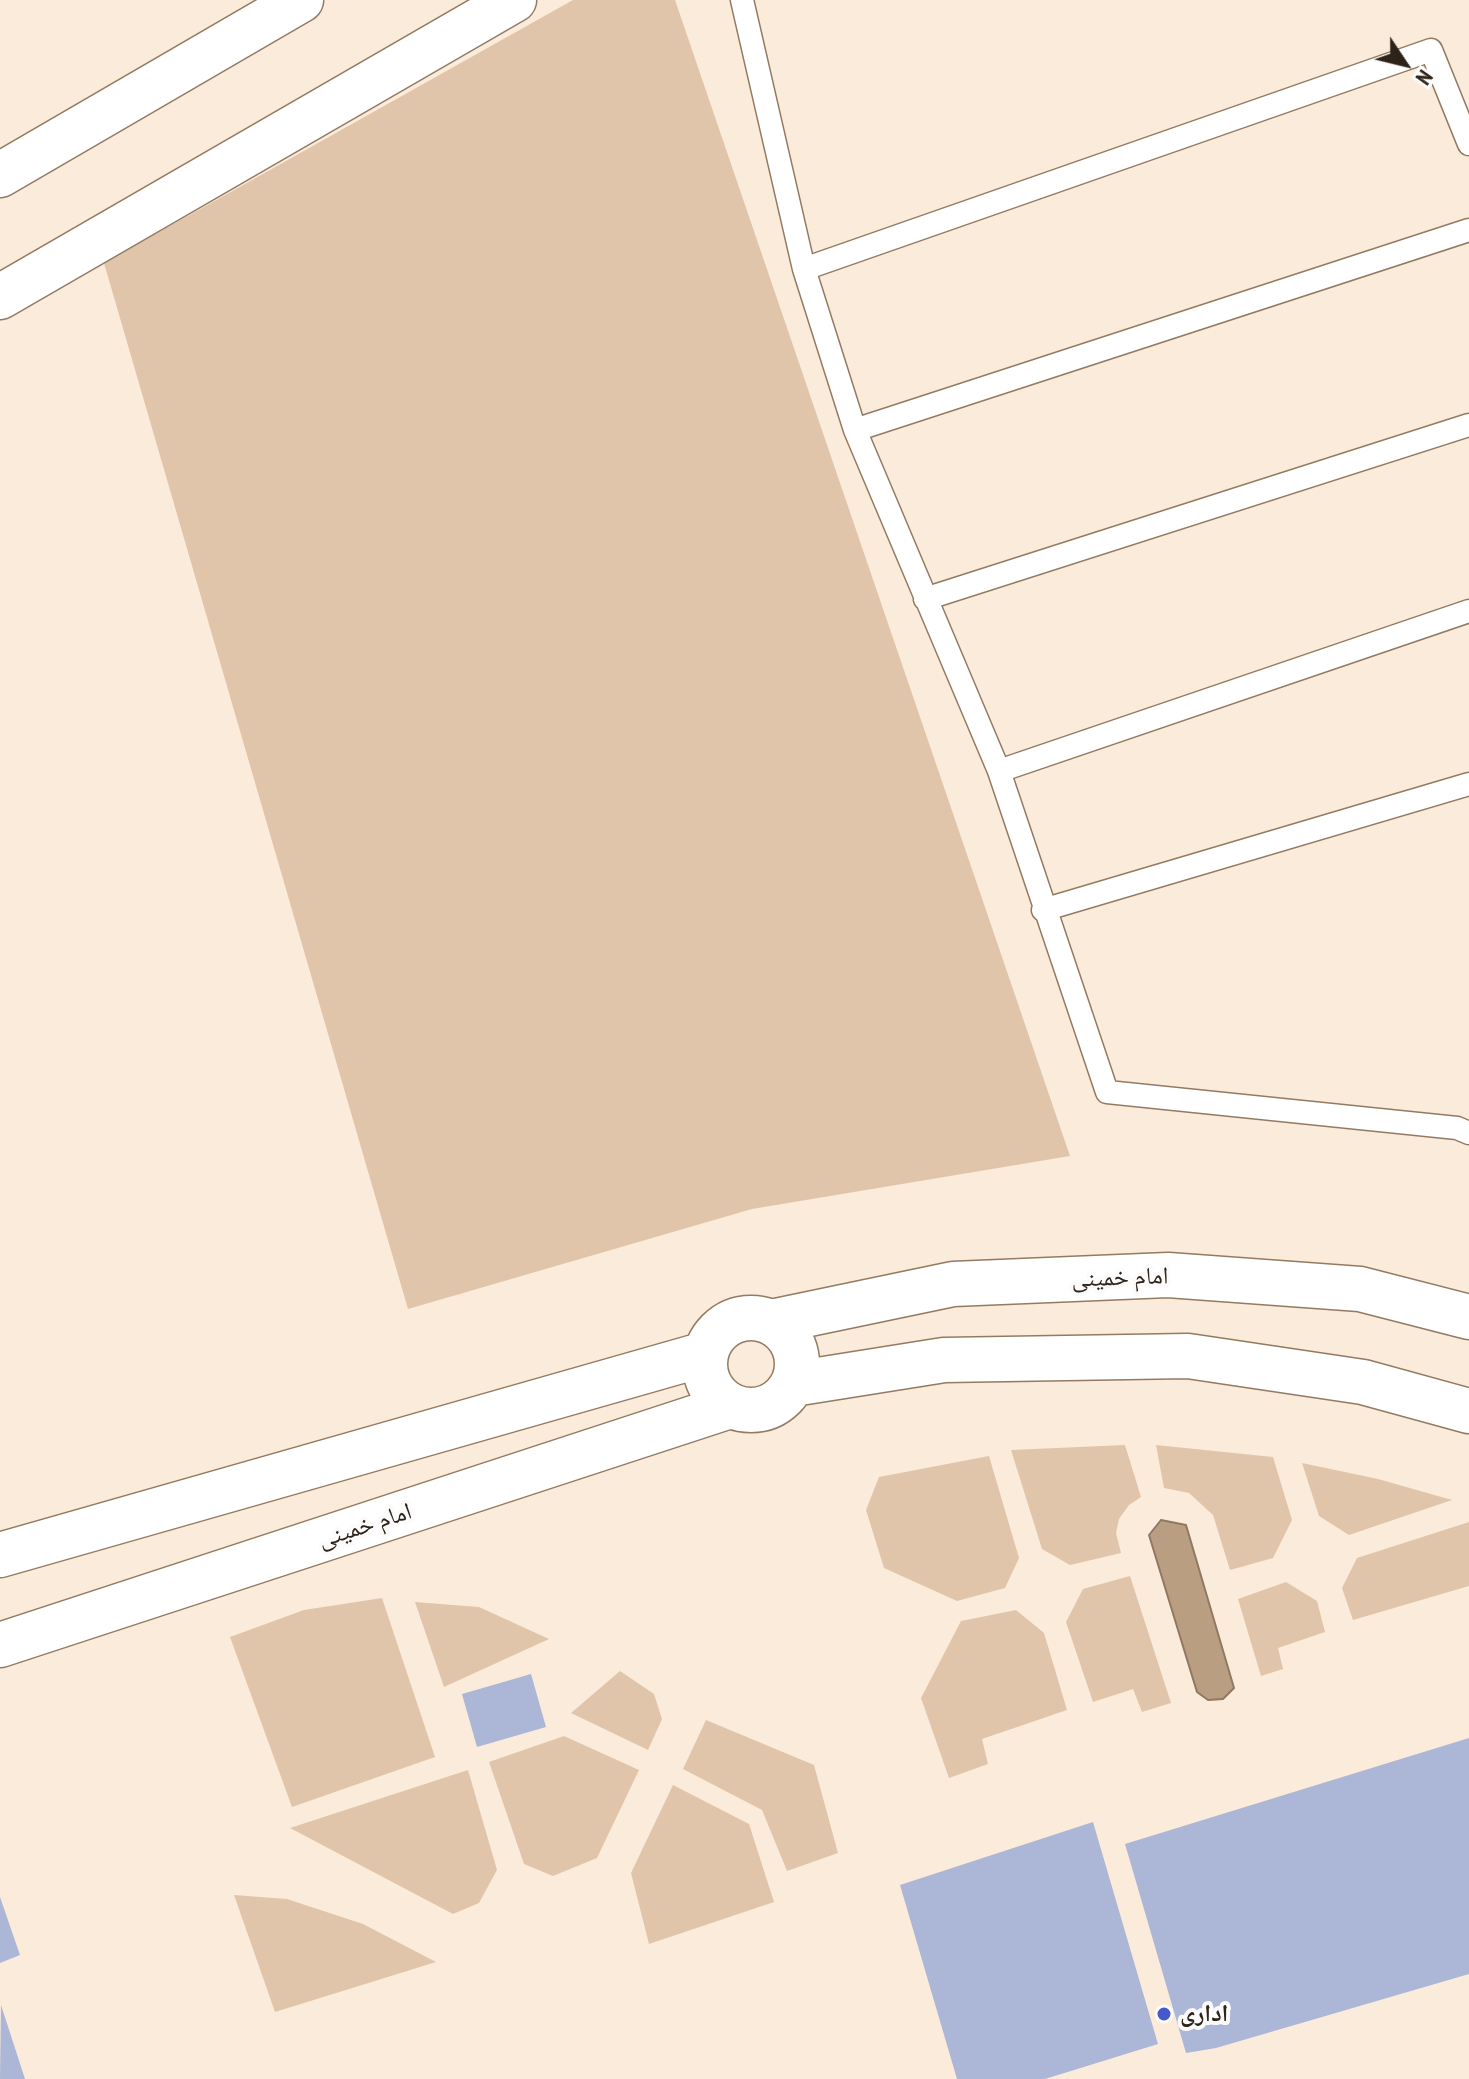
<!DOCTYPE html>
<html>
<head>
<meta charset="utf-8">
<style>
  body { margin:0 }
  #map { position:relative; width:1469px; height:2079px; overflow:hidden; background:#fbebda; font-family:"PT Sans Narrow",sans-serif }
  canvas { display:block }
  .north { position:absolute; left:1365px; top:24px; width:80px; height:80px; -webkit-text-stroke:6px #fbfbfb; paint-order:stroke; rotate:125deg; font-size:22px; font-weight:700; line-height:32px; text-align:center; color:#2d2319 }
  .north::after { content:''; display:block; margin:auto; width:28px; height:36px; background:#2d2319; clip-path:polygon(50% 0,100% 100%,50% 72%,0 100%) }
</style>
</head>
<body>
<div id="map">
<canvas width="1469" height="2079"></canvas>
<div class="north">N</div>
</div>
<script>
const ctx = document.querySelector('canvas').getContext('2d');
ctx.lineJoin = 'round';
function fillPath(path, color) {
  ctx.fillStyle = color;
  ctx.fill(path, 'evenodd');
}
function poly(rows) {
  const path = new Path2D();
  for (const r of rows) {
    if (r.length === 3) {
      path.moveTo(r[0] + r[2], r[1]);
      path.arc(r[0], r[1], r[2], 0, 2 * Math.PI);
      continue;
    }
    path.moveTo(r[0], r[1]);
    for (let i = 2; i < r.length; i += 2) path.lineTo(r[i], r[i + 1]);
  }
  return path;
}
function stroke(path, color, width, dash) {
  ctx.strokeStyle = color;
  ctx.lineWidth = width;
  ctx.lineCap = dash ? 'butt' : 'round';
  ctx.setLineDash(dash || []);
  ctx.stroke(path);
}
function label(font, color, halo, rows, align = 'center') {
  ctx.font = font + ' "PT Sans Narrow","Noto Naskh Arabic",sans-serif';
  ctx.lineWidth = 8;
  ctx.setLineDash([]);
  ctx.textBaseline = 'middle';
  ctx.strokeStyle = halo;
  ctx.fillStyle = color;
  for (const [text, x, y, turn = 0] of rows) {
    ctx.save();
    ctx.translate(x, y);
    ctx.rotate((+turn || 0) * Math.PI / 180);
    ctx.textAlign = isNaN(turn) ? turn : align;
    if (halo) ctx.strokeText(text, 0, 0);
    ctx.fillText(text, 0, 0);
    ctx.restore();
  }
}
fillPath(poly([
  [573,0,675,0,1070,1156,752,1209,408,1309,104,263],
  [1125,1445,1141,1497,1129,1505,1119,1519,1116,1533,1121,1553,1070,1565,1042,1549,1011,1450],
  [1156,1445,1273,1457,1292,1520,1273,1558,1230,1570,1213,1515,1189,1493,1164,1488],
  [989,1456,1019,1558,1005,1588,957,1601,884,1568,866,1510,879,1477],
  [1302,1463,1378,1479,1452,1500,1349,1535,1319,1516],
  [1469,1522,1469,1586,1353,1620,1342,1588,1357,1558],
  [1130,1576,1171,1703,1142,1712,1133,1689,1093,1702,1066,1622,1083,1589],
  [1286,1582,1317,1601,1325,1632,1278,1648,1283,1669,1261,1676,1238,1599],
  [382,1598,435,1757,292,1807,230,1637,304,1610],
  [415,1602,479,1607,549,1639,444,1687],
  [1016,1610,1044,1633,1067,1710,982,1739,988,1764,949,1778,921,1698,961,1621],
  [620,1671,654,1694,662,1719,648,1750,571,1713],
  [706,1720,814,1765,838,1853,787,1871,762,1810,683,1769],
  [564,1736,639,1770,597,1858,553,1876,524,1864,489,1762],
  [468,1770,497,1870,479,1903,453,1914,290,1828],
  [673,1785,749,1824,774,1902,649,1944,631,1873],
  [234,1895,287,1899,363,1924,436,1962,275,2012]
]), '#e1c5aa');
const water = poly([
  [1161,1520,1186,1525,1234,1688,1223,1699,1208,1700,1197,1692,1149,1535,1161,1520]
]);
fillPath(water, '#ba9e81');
stroke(water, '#907962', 2);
fillPath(poly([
  [531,1674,546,1727,477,1747,462,1694],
  [1469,1738,1469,1974,1216,2048,1186,2053,1125,1844],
  [1093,1822,1158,2044,1045,2079,957,2079,900,1885],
  [0,1897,20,1955,0,1963],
  [1,2005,25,2079,0,2079]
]), '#acb6d6');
const service = poly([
  [742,0,804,269,855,430,999,771,1107,1092,1457,1128,1469,1133],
  [804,269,1431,50,1469,144],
  [855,430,1469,230],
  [925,599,1469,425],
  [999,771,1469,611],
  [1043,910,1469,784]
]);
const tertiary = poly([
  [0,175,301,0],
  [0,297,514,0],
  [751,1364,46],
  [771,1322,953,1284,1168,1275,1360,1289,1469,1317],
  [793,1384,944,1360,1188,1356,1363,1382,1469,1411],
  [0,1555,705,1354],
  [0,1645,730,1406]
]);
stroke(service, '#937b62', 25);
stroke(tertiary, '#937b62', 47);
stroke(service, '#fff', 22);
stroke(tertiary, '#fff', 44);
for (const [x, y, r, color] of [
  [1164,2014,8,"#4558cc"]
]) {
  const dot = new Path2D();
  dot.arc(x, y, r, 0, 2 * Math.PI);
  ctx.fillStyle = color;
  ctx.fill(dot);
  stroke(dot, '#fbfbfb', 3);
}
label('24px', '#2d2319', '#fbfbfb', [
  ["امام خمینی",1120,1278,-2],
  ["امام خمینی",365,1526,-18]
]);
label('bold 24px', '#2d2319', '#fbfbfb', [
  ["اداری",1180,2014]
], 'left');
</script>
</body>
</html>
